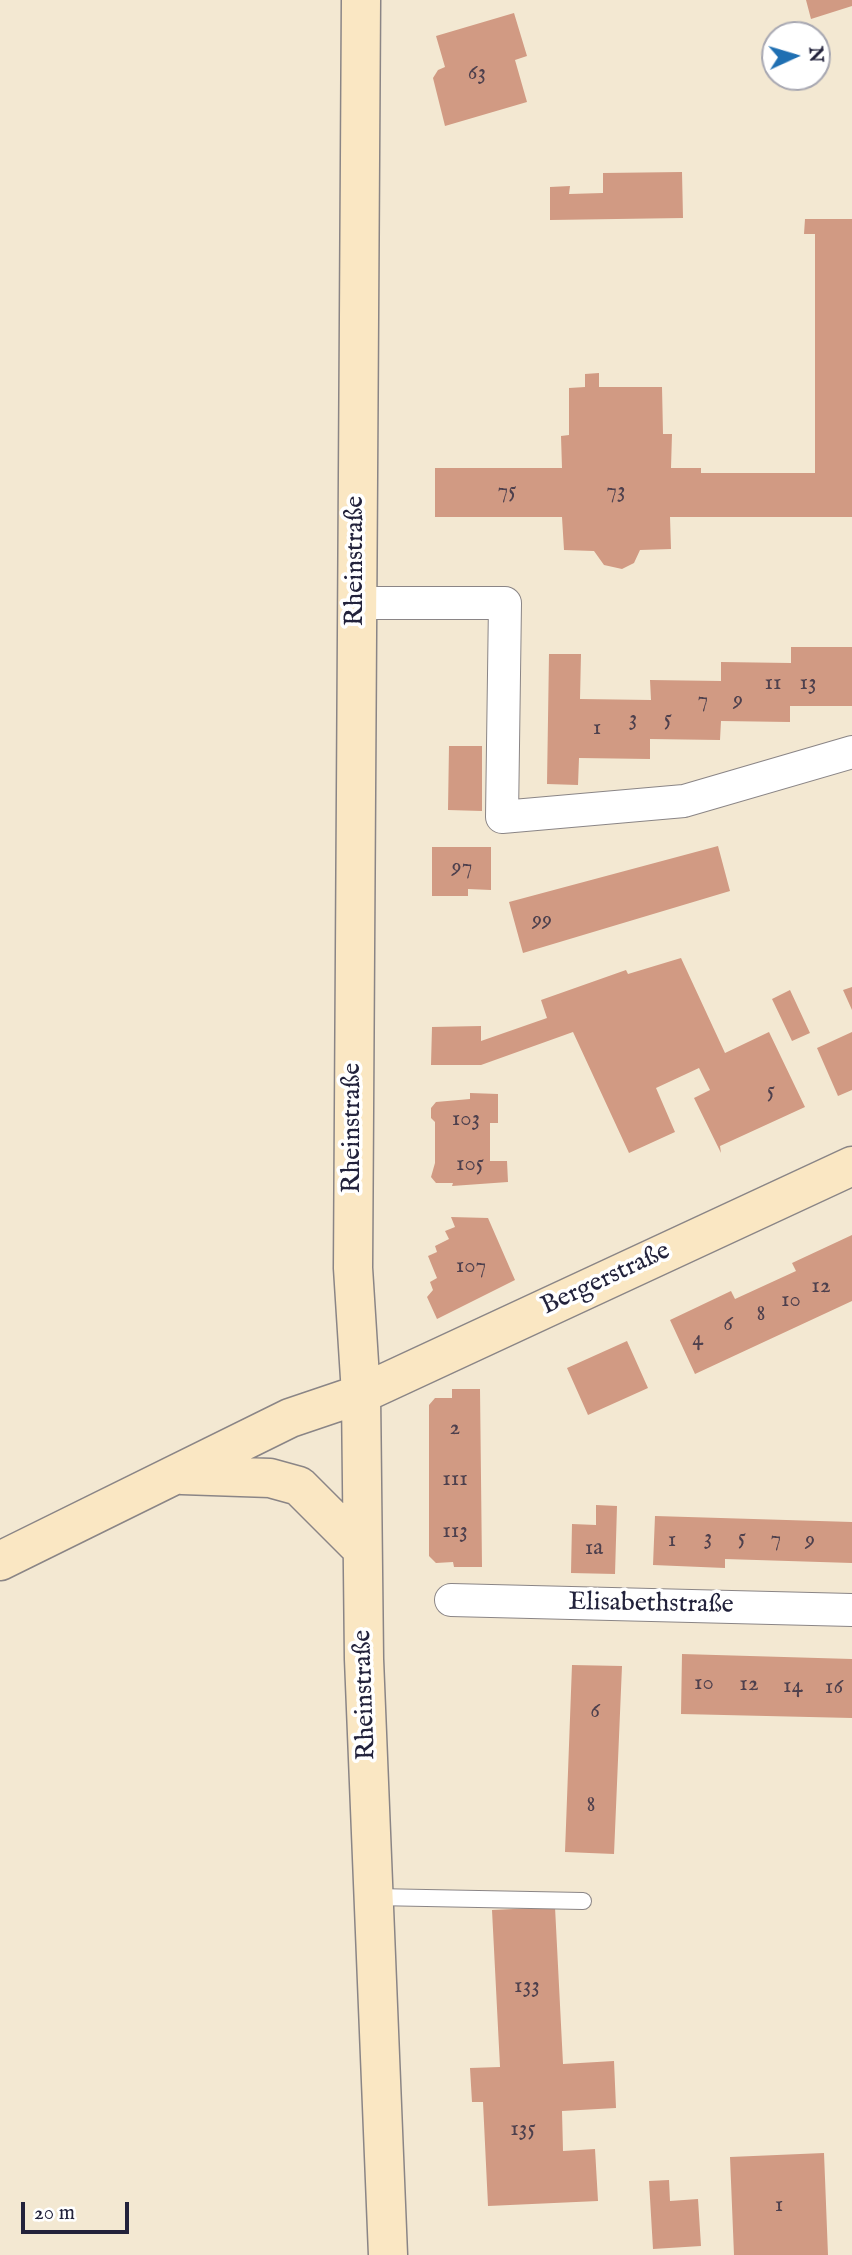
<!DOCTYPE html>
<html>
<head>
<meta charset="utf-8">
<style>
  body { margin:0 }
  #map { position:relative; width:852px; height:2255px; overflow:hidden; background:#f3e8d2; font-family:"IM FELL English",serif }
  canvas { display:block }
  .north { position:absolute; left:761px; top:21px; width:70px; height:70px; box-sizing:border-box; background:#fff; border:2px solid #a7a7b1; border-radius:50%; rotate:86deg; font-size:19px; font-weight:700; line-height:28px; text-align:center; color:#22223b }
  .north::after { content:''; display:block; margin:auto; width:24px; height:32px; background:#1f6fb2; clip-path:polygon(50% 0,100% 100%,50% 72%,0 100%) }
  .scale { position:absolute; left:21px; top:2202px; width:108px; height:32px; box-sizing:border-box; border:4px solid #22223b; border-top:0; padding-left:9px; font-size:21px; line-height:24px; white-space:nowrap; color:#22223b; -webkit-text-stroke:5px #fff; paint-order:stroke }
</style>
</head>
<body>
<div id="map">
<canvas width="852" height="2255"></canvas>
<div class="north">N</div>
<div class="scale">20 m</div>
</div>
<script>
const ctx = document.querySelector('canvas').getContext('2d');
ctx.lineJoin = 'round';
function fillPath(path, color) {
  ctx.fillStyle = color;
  ctx.fill(path, 'evenodd');
}
function poly(rows) {
  const path = new Path2D();
  for (const r of rows) {
    path.moveTo(r[0], r[1]);
    for (let i = 2; i < r.length; i += 2) path.lineTo(r[i], r[i + 1]);
  }
  return path;
}
function stroke(path, color, width, dash) {
  ctx.strokeStyle = color;
  ctx.lineWidth = width;
  ctx.lineCap = dash ? 'butt' : 'round';
  ctx.setLineDash(dash || []);
  ctx.stroke(path);
}
function label(font, color, halo, rows, align = 'center') {
  ctx.font = font + ' "IM FELL English",serif';
  ctx.lineWidth = 7;
  ctx.setLineDash([]);
  ctx.textBaseline = 'middle';
  ctx.strokeStyle = halo;
  ctx.fillStyle = color;
  for (const [text, x, y, turn = 0] of rows) {
    ctx.save();
    ctx.translate(x, y);
    ctx.rotate((+turn || 0) * Math.PI / 180);
    ctx.textAlign = isNaN(turn) ? turn : align;
    if (halo) ctx.strokeText(text, 0, 0);
    ctx.fillText(text, 0, 0);
    ctx.restore();
  }
}
fillPath(poly([
  [806,0,852,0,852,6,811,19],
  [514,13,527,56,515,60,527,102,445,126,433,78,438,70,445,67,436,36],
  [682,172,683,218,550,220,550,187,570,186,569,194,603,193,603,173],
  [805,219,852,219,852,517,670,517,671,549,640,550,634,563,622,569,604,565,594,551,564,550,562,517,435,517,435,468,562,468,561,436,569,435,569,388,585,387,585,374,599,373,599,387,662,387,663,434,672,434,671,468,701,468,701,473,815,473,815,234,804,234],
  [791,647,852,647,852,706,790,706,790,722,721,721,720,740,650,739,650,759,579,758,578,785,547,784,549,654,581,654,580,699,651,700,650,680,721,681,721,662,791,663],
  [449,746,482,746,482,811,448,810],
  [718,846,730,891,523,953,509,902],
  [432,847,491,847,491,890,468,889,468,896,432,896],
  [681,958,725,1053,769,1032,805,1107,720,1146,721,1153,694,1098,710,1090,699,1068,656,1088,675,1132,629,1153,573,1032,481,1065,431,1065,432,1027,481,1026,481,1041,547,1018,541,1000,626,970,628,974],
  [852,987,852,1010,843,990],
  [790,990,810,1033,792,1041,772,999],
  [852,1032,852,1090,838,1096,817,1048],
  [470,1093,498,1094,498,1123,490,1123,490,1161,507,1161,508,1182,452,1186,453,1183,436,1183,431,1177,435,1163,435,1122,431,1118,431,1108,436,1102,470,1099],
  [451,1217,488,1218,515,1280,437,1319,427,1297,433,1290,430,1282,437,1278,428,1256,437,1252,435,1246,449,1239,445,1231,455,1227],
  [852,1235,852,1301,695,1374,670,1320,731,1291,735,1299,796,1271,792,1263],
  [627,1341,648,1388,588,1415,567,1368],
  [452,1389,480,1389,482,1567,454,1567,453,1562,436,1563,429,1556,429,1405,435,1398,452,1398],
  [596,1505,617,1506,615,1574,571,1573,572,1524,596,1525],
  [655,1516,852,1522,852,1563,725,1559,725,1568,653,1565],
  [682,1654,852,1659,852,1718,681,1714],
  [572,1665,622,1666,614,1854,565,1852],
  [555,1907,563,2064,614,2061,616,2108,562,2111,563,2151,595,2149,598,2201,488,2206,483,2102,472,2102,470,2068,500,2067,492,1910],
  [824,2153,828,2255,734,2255,730,2157],
  [669,2180,670,2201,698,2199,701,2246,653,2249,649,2181]
]), '#d19a83');
const lane = poly([
  [374,1897,583,1901]
]);
const street = poly([
  [357,603,505,603,502,817,684,801,852,752],
  [451,1600,852,1610]
]);
const secondary = poly([
  [361,0,353,1268,361,1394,364,1659,388,2255],
  [182,1475,270,1478,299,1486,362,1549],
  [0,1561,290,1418,361,1394,852,1166]
]);
stroke(lane, '#8a8586', 18);
stroke(street, '#8a8586', 34);
stroke(secondary, '#8a8586', 41);
stroke(lane, '#fff', 16);
stroke(street, '#fff', 32);
stroke(secondary, '#fae7c3', 38);
label('23px', '#4e404d', null, [
  ["63",477,74],
  ["75",507,492],
  ["73",616,492],
  ["11",773,684],
  ["13",808,684],
  ["7",703,701],
  ["9",738,701],
  ["3",633,720],
  ["5",668,720],
  ["1",597,729],
  ["97",462,868],
  ["99",542,921],
  ["5",771,1092],
  ["103",466,1120],
  ["105",470,1165],
  ["107",471,1267],
  ["12",821,1287],
  ["10",791,1301],
  ["8",761,1315],
  ["6",728,1325],
  ["4",698,1340],
  ["2",455,1429],
  ["111",455,1480],
  ["113",455,1532],
  ["3",708,1539],
  ["5",742,1539],
  ["7",776,1540],
  ["1",672,1541],
  ["9",810,1541],
  ["1a",594,1549],
  ["10",704,1684],
  ["12",749,1685],
  ["14",793,1687],
  ["16",834,1688],
  ["6",595,1712],
  ["8",591,1806],
  ["133",527,1987],
  ["135",523,2130],
  ["1",779,2206]
]);
label('26px', '#22223b', '#fff', [
  ["Rheinstraße",357,561,-90],
  ["Rheinstraße",354,1128,-90],
  ["Bergerstraße",606,1280,-25],
  ["Elisabethstraße",651,1605,1],
  ["Rheinstraße",366,1695,-92]
]);
</script>
</body>
</html>
